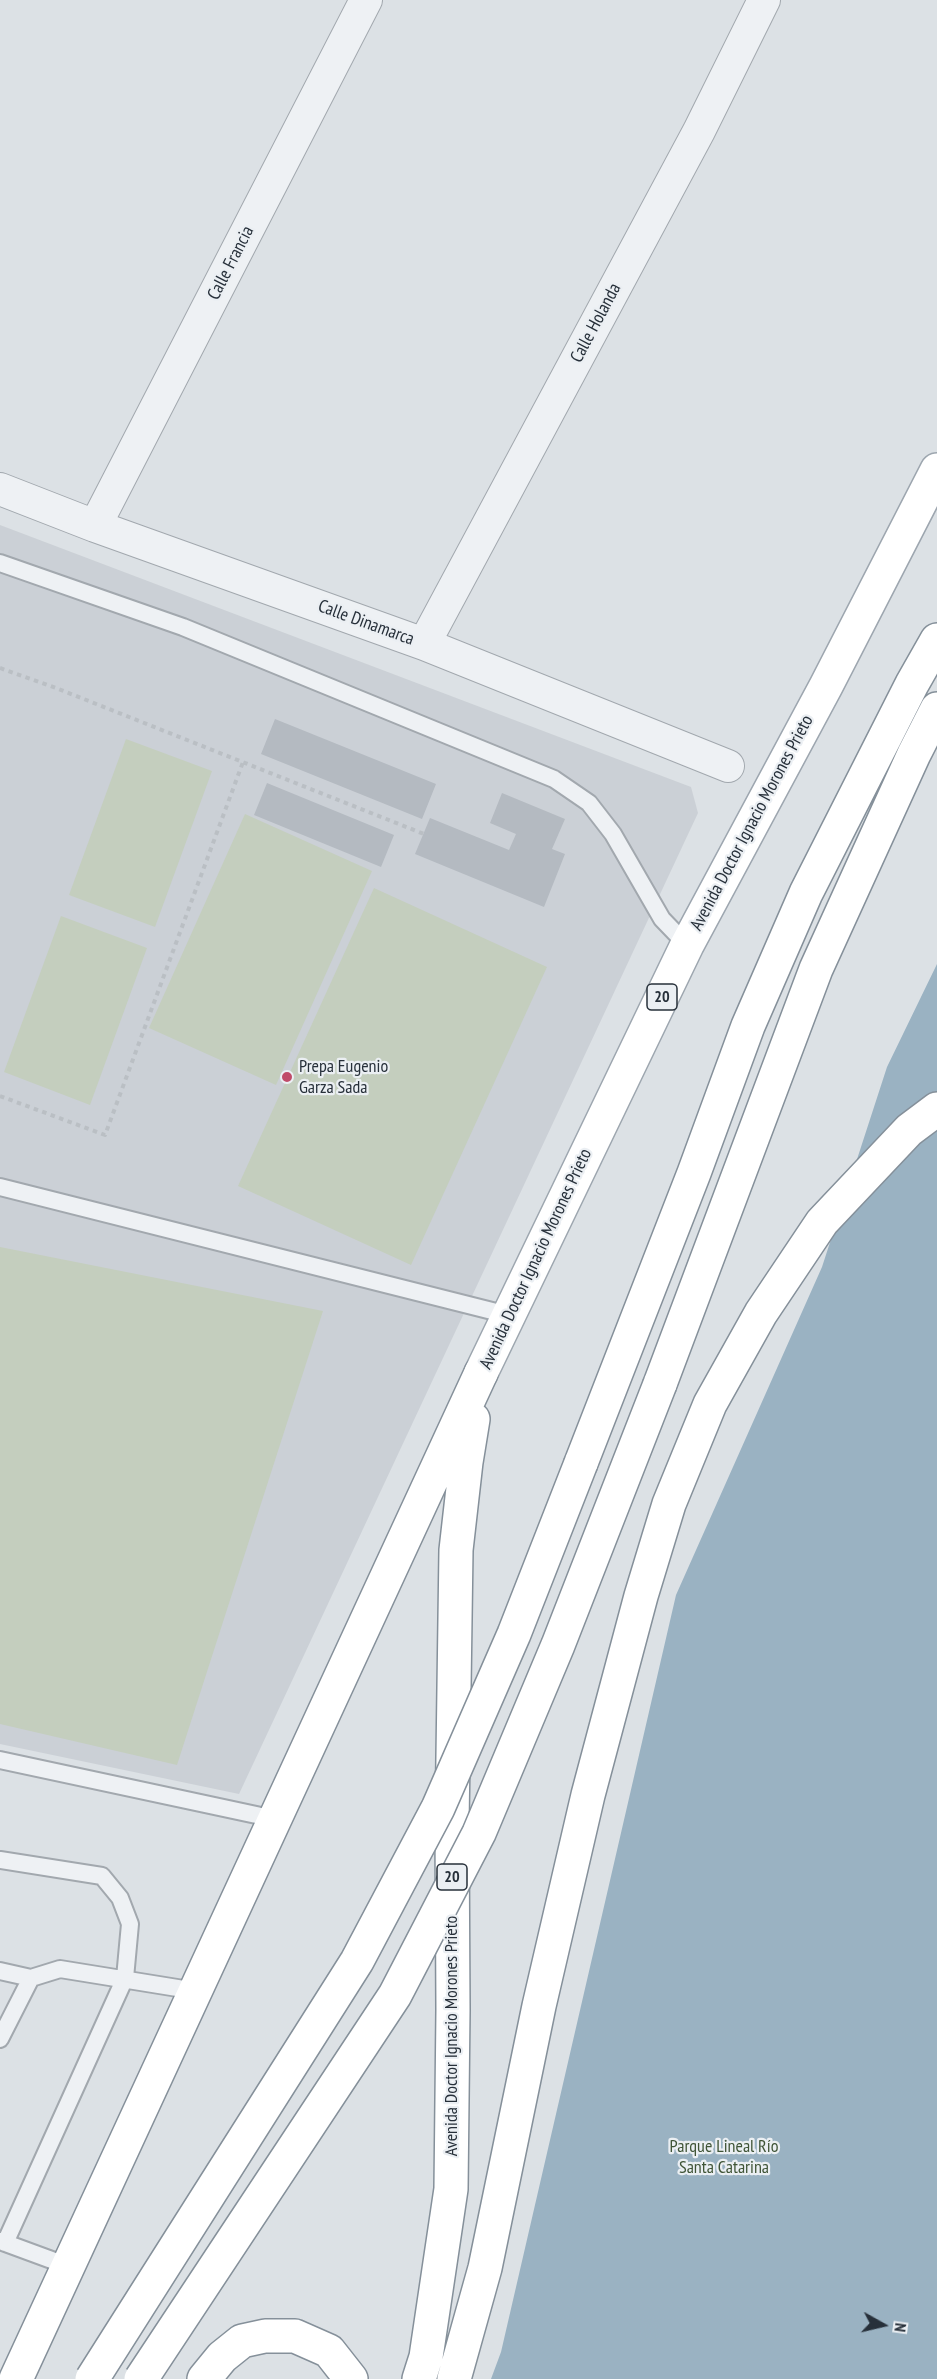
<!DOCTYPE html>
<html>
<head>
<meta charset="utf-8">
<style>
  body { margin:0 }
  #map { position:relative; width:937px; height:2379px; overflow:hidden; background:#dce1e5; font-family:"PT Sans Narrow",sans-serif }
  canvas { display:block }
  .north { position:absolute; left:853px; top:2295px; width:60px; height:60px; -webkit-text-stroke:4px #ebeff3; paint-order:stroke; rotate:98deg; font-size:16px; font-weight:700; line-height:24px; text-align:center; color:#27303a }
  .north::after { content:''; display:block; margin:auto; width:21px; height:27px; background:#27303a; clip-path:polygon(50% 0,100% 100%,50% 72%,0 100%) }
</style>
</head>
<body>
<div id="map">
<canvas width="937" height="2379"></canvas>
<div class="north">N</div>
</div>
<script>
const ctx = document.querySelector('canvas').getContext('2d');
ctx.lineJoin = 'round';
function fillPath(path, color) {
  ctx.fillStyle = color;
  ctx.fill(path, 'evenodd');
}
function poly(rows) {
  const path = new Path2D();
  for (const r of rows) {
    path.moveTo(r[0], r[1]);
    for (let i = 2; i < r.length; i += 2) path.lineTo(r[i], r[i + 1]);
  }
  return path;
}
function stroke(path, color, width, dash) {
  ctx.strokeStyle = color;
  ctx.lineWidth = width;
  ctx.lineCap = dash ? 'butt' : 'round';
  ctx.setLineDash(dash || []);
  ctx.stroke(path);
}
function label(font, color, halo, rows, align = 'center') {
  ctx.font = font + ' "PT Sans Narrow",sans-serif';
  ctx.lineWidth = 4.5;
  ctx.setLineDash([]);
  ctx.textBaseline = 'middle';
  ctx.strokeStyle = halo;
  ctx.fillStyle = color;
  for (const [text, x, y, turn = 0] of rows) {
    ctx.save();
    ctx.translate(x, y);
    ctx.rotate((+turn || 0) * Math.PI / 180);
    ctx.textAlign = isNaN(turn) ? turn : align;
    if (halo) ctx.strokeText(text, 0, 0);
    ctx.fillText(text, 0, 0);
    ctx.restore();
  }
}
fillPath(poly([
  [0,525,691,787,698,813,239,1794,0,1744]
]), '#cbd0d6');
fillPath(poly([
  [126,739,212,771,155,927,69,895],
  [245,814,372,871,276,1085,149,1028],
  [374,888,547,967,411,1265,238,1186],
  [61,916,147,948,90,1105,4,1072],
  [0,1247,323,1311,177,1765,0,1724]
]), '#c4cebe');
fillPath(poly([
  [937,964,937,2379,491,2379,501,2352,676,1595,822,1267,887,1067]
]), '#9ab2c2');
fillPath(poly([
  [275,719,436,784,422,819,261,754],
  [267,783,394,835,381,867,254,815],
  [502,793,565,819,552,849,565,854,544,907,415,854,430,818,509,850,516,834,490,823]
]), '#b4bac1');
const lane = poly([
  [0,563,183,627,554,779,589,803,613,834,662,919,687,945],
  [0,1187,508,1315],
  [0,1760,275,1819],
  [0,1860,102,1876,120,1898,130,1924,125,1978,5,2243],
  [0,1971,31,1978,60,1969,196,1991],
  [0,2039,31,1978],
  [0,2241,68,2266]
]);
const street = poly([
  [0,489,95,526,424,644,728,766],
  [95,526,366,0],
  [424,644,699,131,764,0]
]);
const primary = poly([
  [481,1373,687,945,826,686,937,470]
]);
const highway = poly([
  [660,1384,816,969,914,754,937,709],
  [581,1463,694,1173,748,1026,806,893,912,684,937,640],
  [16,2379,481,1373],
  [204,2379,222,2357,242,2341,265,2336,295,2336,329,2351,351,2379],
  [419,2379,426,2357,451,2189,453,2010,452,1825,456,1550,466,1462,473,1419],
  [454,2379,485,2268,539,2006,588,1795,641,1596,669,1504,710,1404,761,1313,822,1222,909,1130,937,1109]
]);
stroke(lane, '#a2a8ae', 20);
stroke(street, '#a2a8ae', 34);
stroke(primary, '#9da6af', 36);
stroke(highway, '#85909a', 36);
stroke(poly([
  [0,668,56,688,424,834],
  [0,1096,105,1135,243,762]
]), '#babfc4', 4, [4.5, 4.5]);
stroke(lane, '#eef1f4', 16);
stroke(street, '#eef1f4', 32);
stroke(primary, '#fff', 33);
stroke(highway, '#fff', 33);
const highwayBridge = poly([
  [92,2379,357,1961,438,1808,514,1634,581,1463],
  [141,2379,395,1995,479,1833,558,1645,660,1384]
]);
stroke(highwayBridge, '#85909a', 36, []);
stroke(highwayBridge, '#fff', 33);
for (const [x, y, r, color] of [
  [287,1077,6,"#c04b69"]
]) {
  const dot = new Path2D();
  dot.arc(x, y, r, 0, 2 * Math.PI);
  ctx.fillStyle = color;
  ctx.fill(dot);
  stroke(dot, '#ebeff3', 2);
}
for (const [x, y, w] of [
  [662,997,30],
  [452,1877,30]
]) {
  const box = new Path2D();
  box.roundRect(x - w / 2, y - 13, w, 26, 4.5);
  ctx.fillStyle = '#ebeff3';
  ctx.fill(box);
  stroke(box, '#27303a', 1.5);
}
label('bold 16px', '#27303a', null, [
  ["20",662,997],
  ["20",452,1877]
]);
label('18px', '#27303a', '#ebeff3', [
  ["Calle Francia",231,263,-63],
  ["Calle Holanda",596,323,-62],
  ["Calle Dinamarca",366,623,20],
  ["Avenida Doctor Ignacio Morones Prieto",752,823,-62],
  ["Avenida Doctor Ignacio Morones Prieto",536,1259,-65],
  ["Avenida Doctor Ignacio Morones Prieto",452,2036,-90]
]);
label('18px', '#27303a', '#ebeff3', [
  ["Prepa Eugenio",299,1067],
  ["Garza Sada",299,1088]
], 'left');
label('18px', '#3f5436', '#ebeff3', [
  ["Parque Lineal Río",724,2147],
  ["Santa Catarina",724,2168]
]);
</script>
</body>
</html>
